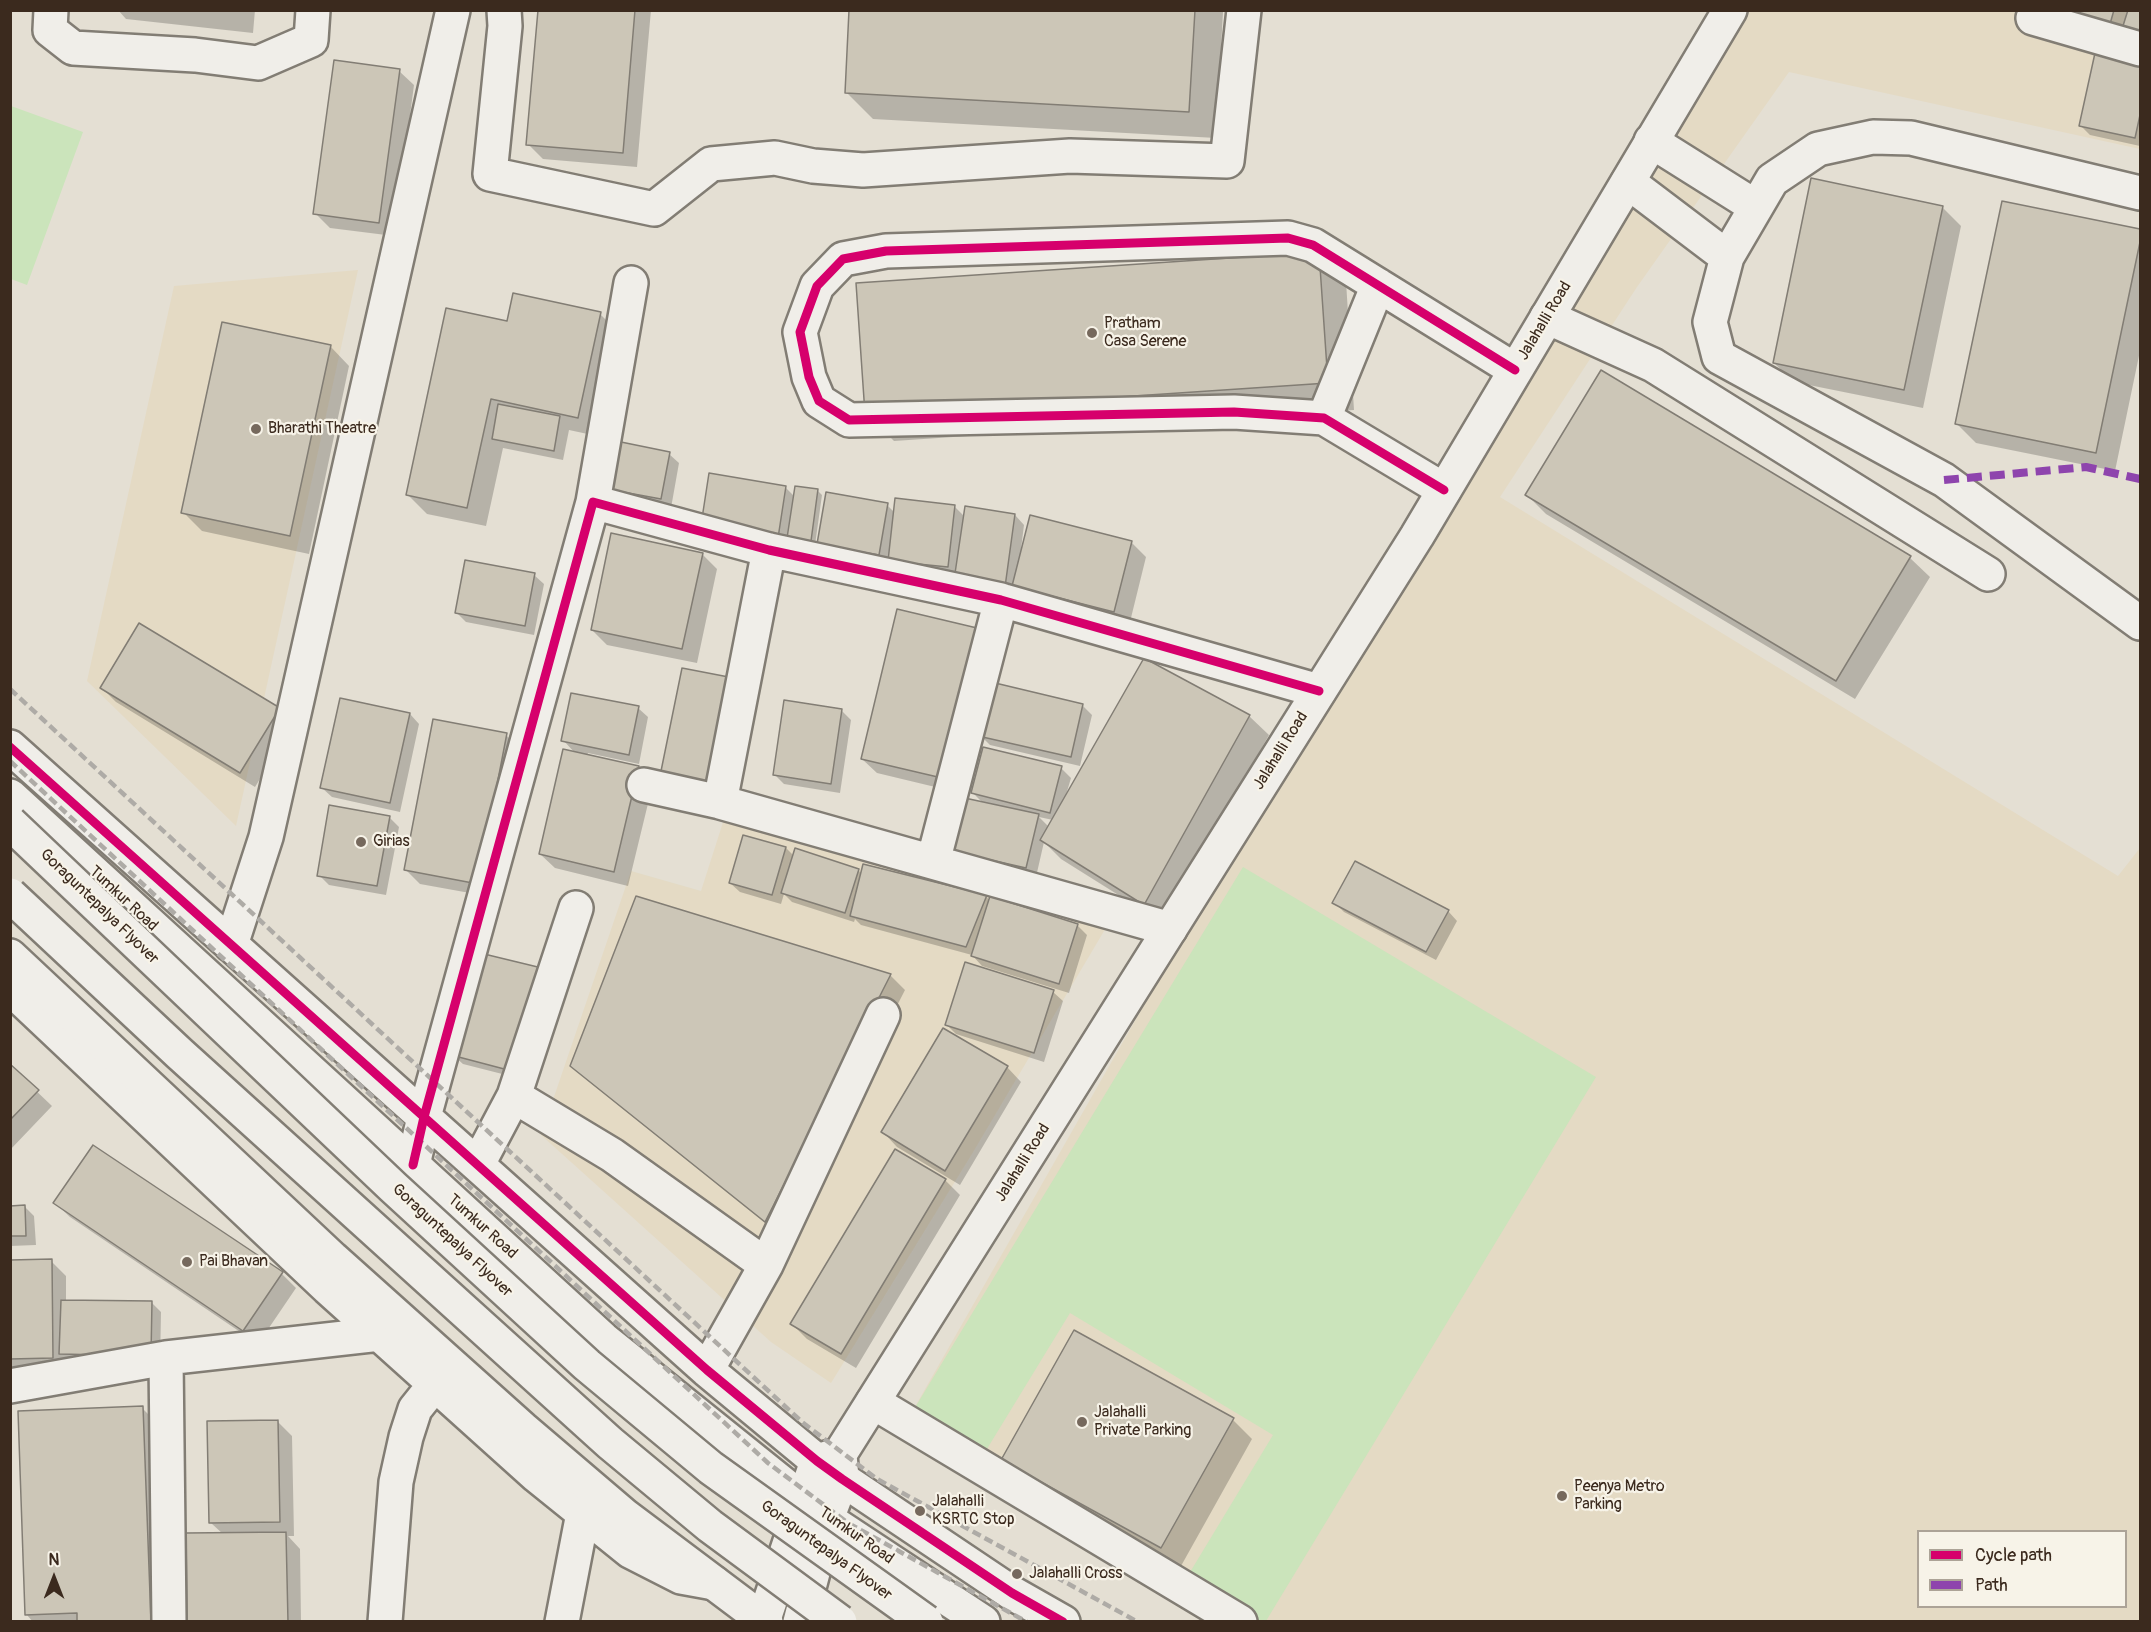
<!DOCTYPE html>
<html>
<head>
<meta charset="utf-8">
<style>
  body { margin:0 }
  #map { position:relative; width:2151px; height:1632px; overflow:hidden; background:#e4dfd3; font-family:Pangolin,sans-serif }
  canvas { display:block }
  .frame { position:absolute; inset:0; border:12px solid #3b2a1e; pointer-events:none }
  .legend { position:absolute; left:1917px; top:1530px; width:210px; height:78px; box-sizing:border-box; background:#f7f3e8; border:2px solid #aca397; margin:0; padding:8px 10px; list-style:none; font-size:18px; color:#3b2a1e }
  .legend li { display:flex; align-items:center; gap:12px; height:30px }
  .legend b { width:30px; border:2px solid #aca397 }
  .north { position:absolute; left:24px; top:1548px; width:60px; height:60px; -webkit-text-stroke:4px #f7f3e8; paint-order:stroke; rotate:0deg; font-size:16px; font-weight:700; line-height:24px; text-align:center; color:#3b2a1e }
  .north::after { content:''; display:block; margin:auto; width:21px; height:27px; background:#3b2a1e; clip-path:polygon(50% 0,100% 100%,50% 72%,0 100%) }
</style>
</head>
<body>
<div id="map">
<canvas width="2151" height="1632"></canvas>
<div class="frame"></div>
<ul class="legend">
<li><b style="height:8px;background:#d6006c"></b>Cycle path</li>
<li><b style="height:8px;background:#8e44ad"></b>Path</li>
</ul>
<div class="north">N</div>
</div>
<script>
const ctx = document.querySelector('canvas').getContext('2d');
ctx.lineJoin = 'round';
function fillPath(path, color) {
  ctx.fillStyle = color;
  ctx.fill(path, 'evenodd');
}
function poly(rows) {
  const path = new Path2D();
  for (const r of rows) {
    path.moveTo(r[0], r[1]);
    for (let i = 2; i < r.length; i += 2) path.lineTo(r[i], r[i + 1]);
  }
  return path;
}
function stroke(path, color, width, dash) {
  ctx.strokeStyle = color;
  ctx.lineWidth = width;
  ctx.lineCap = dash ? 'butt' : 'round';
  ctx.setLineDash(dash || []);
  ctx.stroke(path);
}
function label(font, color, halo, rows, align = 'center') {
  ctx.font = font + ' Pangolin,sans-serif';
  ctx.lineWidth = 4.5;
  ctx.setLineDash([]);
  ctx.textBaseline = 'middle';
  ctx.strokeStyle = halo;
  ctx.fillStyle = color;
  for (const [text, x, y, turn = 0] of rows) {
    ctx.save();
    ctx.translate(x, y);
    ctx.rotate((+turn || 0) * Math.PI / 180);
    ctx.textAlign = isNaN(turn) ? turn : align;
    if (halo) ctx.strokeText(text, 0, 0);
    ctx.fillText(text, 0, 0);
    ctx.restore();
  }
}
fillPath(poly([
  [1728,11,2140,11,2140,149,1789,72,1637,287,1500,497,2118,876,2140,848,2140,1621,1228,1621,908,1419,1478,419],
  [1918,1532,2126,1532,2126,1606,1918,1606],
  [358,270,236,826,87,681,174,286],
  [725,816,1107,926,972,1154,831,1383,771,1342,541,1135,631,871,701,891]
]), '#e4dac4');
fillPath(poly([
  [11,106,83,132,27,285,11,279],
  [1243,867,1596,1077,1266,1621,1228,1621,1178,1592,1273,1435,1070,1313,979,1462,908,1419]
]), '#cbe4bb');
fillPath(poly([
  [118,10,255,10,253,33,126,19],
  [540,10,651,10,637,167,543,159,528,144],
  [851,10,1221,10,1223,12,1216,138,873,119,846,92],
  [2031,10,2140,10,2140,41],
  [2096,55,2140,65,2140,146,2090,135,2080,125],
  [399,71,414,85,394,236,330,228,315,213],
  [2003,203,2140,231,2140,351,2115,471,1976,443,1957,424],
  [1942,207,1961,226,1923,408,1794,382,1774,363],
  [1318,254,1346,281,1354,410,894,441,867,414],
  [600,314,619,333,597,436,569,430,563,460,503,448,486,526,427,514,407,494,508,322],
  [330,346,349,366,309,554,202,531,183,512],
  [1601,372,1910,558,1930,577,1855,699,1546,514,1527,495],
  [669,454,679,463,671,508,624,499,614,489],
  [711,475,786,488,795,497,817,490,822,495,815,545,787,547],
  [887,505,895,513,954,506,965,517,1015,515,1024,525,1021,549,1023,550,1131,542,1146,557,1129,626,888,564,819,543],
  [702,554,717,569,697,663,607,645,592,630],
  [534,575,544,584,534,635,466,622,456,612],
  [976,630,956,792,877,773,862,759],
  [102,688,279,709,294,724,255,787,116,702],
  [1082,705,1092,715,1080,766,990,745,980,735],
  [638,708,648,717,639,764,588,753,587,756,638,768,653,783,628,886,555,868,540,854,575,753,563,740],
  [841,710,851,720,840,793,784,784,774,774],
  [410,714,419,724,400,812,332,797,322,788],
  [1249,716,1269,735,1163,923,1061,859,1044,842,1036,877,959,860,983,803,973,793,1061,768,1071,778,1066,795],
  [1039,817,1053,820,1049,827],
  [506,735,520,749,492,897,420,884,405,869],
  [389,817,399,827,386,895,329,885,319,875],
  [786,848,794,856,858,870,862,874,864,866,986,897,990,900,991,898,1078,926,1087,935,1069,993,982,966,972,955,861,925,855,919,854,922,792,902,784,894,781,904,740,892,730,883],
  [1334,902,1448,911,1457,921,1436,960,1344,912],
  [481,955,518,1078,463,1064,453,1055],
  [890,975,905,990,780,1235,587,1080,572,1065],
  [1053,992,1063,1001,1044,1062,956,1034,947,1025],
  [10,1066,52,1106,10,1150],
  [1007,1067,1021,1082,960,1185,897,1147,883,1132],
  [945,1180,960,1195,856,1368,807,1339,792,1324],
  [55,1203,282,1274,296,1288,258,1344,70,1217],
  [10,1207,25,1207,34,1216,36,1245,10,1246],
  [51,1261,66,1276,66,1302,152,1303,161,1312,160,1365,10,1373,10,1262],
  [142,1408,161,1427,169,1622,33,1622,27,1615],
  [1233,1420,1252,1439,1181,1566,1022,1479,1003,1459],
  [277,1421,292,1436,294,1536,288,1536,300,1549,301,1622,188,1622,223,1534,211,1523]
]), '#0003');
const building = poly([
  [538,10,635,10,623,153,526,145,538,10],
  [849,10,1195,10,1189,112,845,93,849,10],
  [2065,10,2114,10,2110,24,2065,10],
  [2128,10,2140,10,2140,35,2122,29,2128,10],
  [2095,53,2140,64,2140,115,2135,138,2079,126,2095,53],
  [334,60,400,69,379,223,313,214,334,60],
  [1811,178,1943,206,1904,390,1773,363,1811,178],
  [2002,201,2140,229,2140,242,2096,453,1955,424,2002,201],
  [1319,252,1328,383,865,414,856,283,1319,252],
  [513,293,601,312,578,418,491,399,467,508,406,495,446,308,507,321,513,293],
  [222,322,331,345,290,536,181,513,222,322],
  [1601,370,1911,556,1836,681,1525,495,1601,370],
  [498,404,560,416,554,451,492,439,498,404],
  [621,442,670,452,661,499,612,490,621,442],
  [709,473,786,486,778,538,701,525,709,473],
  [795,486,818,489,811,541,787,538,795,486],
  [826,492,888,503,879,555,817,544,826,492],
  [895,498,955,505,948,567,888,561,895,498],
  [965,506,1015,514,1005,587,954,580,965,506],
  [1030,515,1132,541,1114,612,1012,586,1030,515],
  [611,533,703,553,682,649,591,630,611,533],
  [465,560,535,573,525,626,455,613,465,560],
  [897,609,977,628,942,778,861,759,897,609],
  [139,623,280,708,240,773,100,688,139,623],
  [1144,658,1250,715,1144,905,1040,840,1144,658],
  [682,668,739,679,716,787,660,776,682,668],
  [991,682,1083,704,1071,757,978,736,991,682],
  [571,693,639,706,629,755,561,741,571,693],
  [340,698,410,713,390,803,320,788,340,698],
  [784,700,842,709,831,784,773,775,784,700],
  [433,719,507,733,478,884,404,870,433,719],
  [983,747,1062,766,1050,813,971,793,983,747],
  [563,749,639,766,614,872,539,854,563,749],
  [960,797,1039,814,1026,868,947,850,960,797],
  [329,805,390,816,377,886,317,876,329,805],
  [743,835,786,847,772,895,729,883,743,835],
  [795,848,859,869,845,913,781,893,795,848],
  [1355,861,1449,910,1426,952,1332,903,1355,861],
  [863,864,987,895,966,947,850,916,863,864],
  [636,896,891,974,765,1222,570,1066,636,896],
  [990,896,1078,924,1059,984,971,956,990,896],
  [480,953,546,969,508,1070,451,1055,480,953],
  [965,962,1054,990,1034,1053,945,1025,965,962],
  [943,1028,1008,1066,945,1171,881,1132,943,1028],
  [10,1064,39,1090,10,1120,10,1064],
  [93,1145,283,1272,243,1331,53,1203,93,1145],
  [895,1149,946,1179,841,1354,790,1324,895,1149],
  [25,1205,26,1236,10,1236,10,1206,25,1205],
  [52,1259,53,1358,10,1359,10,1260,52,1259],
  [61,1300,152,1301,151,1356,59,1354,61,1300],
  [1074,1330,1234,1418,1161,1548,1001,1460,1074,1330],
  [143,1406,151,1622,77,1622,77,1613,25,1615,18,1411,143,1406],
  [278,1420,280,1522,209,1523,207,1421,278,1420],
  [286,1532,288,1622,187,1622,186,1533,286,1532]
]);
fillPath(building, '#ccc6b7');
stroke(building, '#827d74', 1.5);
const minor = poly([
  [51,10,50,30,73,48,195,55,258,63,311,40,313,10],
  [504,10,505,26,490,174,654,209,711,164,775,158,813,166,863,170,1070,156,1227,161,1244,10],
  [2033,18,2140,49],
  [1651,141,1756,207],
  [1628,182,1727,257],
  [2140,193,1911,138,1873,137,1818,149,1772,180,1727,257,1710,322,1719,357,1944,480,2140,623],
  [1547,317,1653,365,1988,574],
  [1324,418,1378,285],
  [1444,490,1324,418,1234,412,849,420,819,401,809,377,800,332,817,286,843,259,886,251,1288,238,1313,245,1515,370],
  [593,502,631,283],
  [769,550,720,802,1170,929],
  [10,747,707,1370,817,1461,842,1479,1012,1593,1063,1622],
  [644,785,720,802],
  [933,862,1001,600],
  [576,908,514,1096,612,1155,766,1265],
  [231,945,266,837,453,10],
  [10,988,328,1288,537,1476,630,1551,681,1577,714,1583],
  [478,1164,514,1096],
  [413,1165,424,1117,593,502,769,550,1001,600,1319,691],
  [166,1358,169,1622],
  [707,1370,766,1265,883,1015],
  [10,1386,166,1358,380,1334],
  [873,1402,1240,1622],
  [385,1622,396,1482,406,1437,415,1409,435,1384],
  [562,1622,583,1513]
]);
const major = poly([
  [840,1454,1417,536,1730,10],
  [763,1622,817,1461,840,1454],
  [800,1622,827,1519,842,1479,840,1454]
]);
const highway = poly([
  [10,796,603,1339,827,1519,983,1622],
  [10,956,332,1258,523,1429,625,1516,766,1622]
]);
stroke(minor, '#827d74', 38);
stroke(major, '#827d74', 38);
stroke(highway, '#827d74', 38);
stroke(minor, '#f0eee9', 33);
stroke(major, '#f0eee9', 33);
stroke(highway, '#f0eee9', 33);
stroke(poly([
  [10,689,802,1422,877,1479,1138,1622],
  [10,761,768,1463,848,1523,1027,1622]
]), '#aeaba6', 4.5, [9, 4.5]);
const highwayBridge = poly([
  [10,823,393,1187,587,1365,711,1468,926,1622],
  [10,895,180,1054,610,1443,710,1526,840,1622]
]);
stroke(highwayBridge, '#827d74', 38, []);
stroke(highwayBridge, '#f0eee9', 33);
stroke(poly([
  [1944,480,2086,467,2140,479]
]), '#8e44ad', 8, [15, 8]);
stroke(poly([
  [1444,490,1324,418,1234,412,849,420,819,401,809,377,800,332,817,286,843,259,886,251,1288,238,1313,245,1515,370],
  [10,747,707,1370,817,1461,842,1479,1012,1593,1063,1622],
  [413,1165,424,1117,593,502,769,550,1001,600,1319,691]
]), '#d6006c', 9);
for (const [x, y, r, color] of [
  [1092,333,6,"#76695d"],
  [256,429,6,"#76695d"],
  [361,842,6,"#76695d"],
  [187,1262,6,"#76695d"],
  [1082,1422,6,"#76695d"],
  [1562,1496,6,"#76695d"],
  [920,1511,6,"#76695d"],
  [1017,1574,6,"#76695d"]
]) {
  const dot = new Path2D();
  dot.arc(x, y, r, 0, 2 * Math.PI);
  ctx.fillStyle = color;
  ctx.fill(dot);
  stroke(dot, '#f7f3e8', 2);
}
label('16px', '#3b2a1e', '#f7f3e8', [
  ["Jalahalli Road",1545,321,-59],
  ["Jalahalli Road",1281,751,-58],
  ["Tumkur Road",123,899,43],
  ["Goraguntepalya Flyover",99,907,44],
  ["Jalahalli Road",1023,1163,-58],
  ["Tumkur Road",482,1227,42],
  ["Goraguntepalya Flyover",452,1241,43],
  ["Tumkur Road",856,1536,35],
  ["Goraguntepalya Flyover",826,1551,36]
]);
label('16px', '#3b2a1e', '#f7f3e8', [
  ["Pratham",1104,324],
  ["Casa Serene",1104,342],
  ["Bharathi Theatre",268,429],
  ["Girias",373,842],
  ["Pai Bhavan",199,1262],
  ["Jalahalli",1094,1413],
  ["Private Parking",1094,1431],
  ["Peenya Metro",1574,1487],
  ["Parking",1574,1505],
  ["Jalahalli",932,1502],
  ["KSRTC Stop",932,1520],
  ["Jalahalli Cross",1029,1574]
], 'left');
</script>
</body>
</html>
